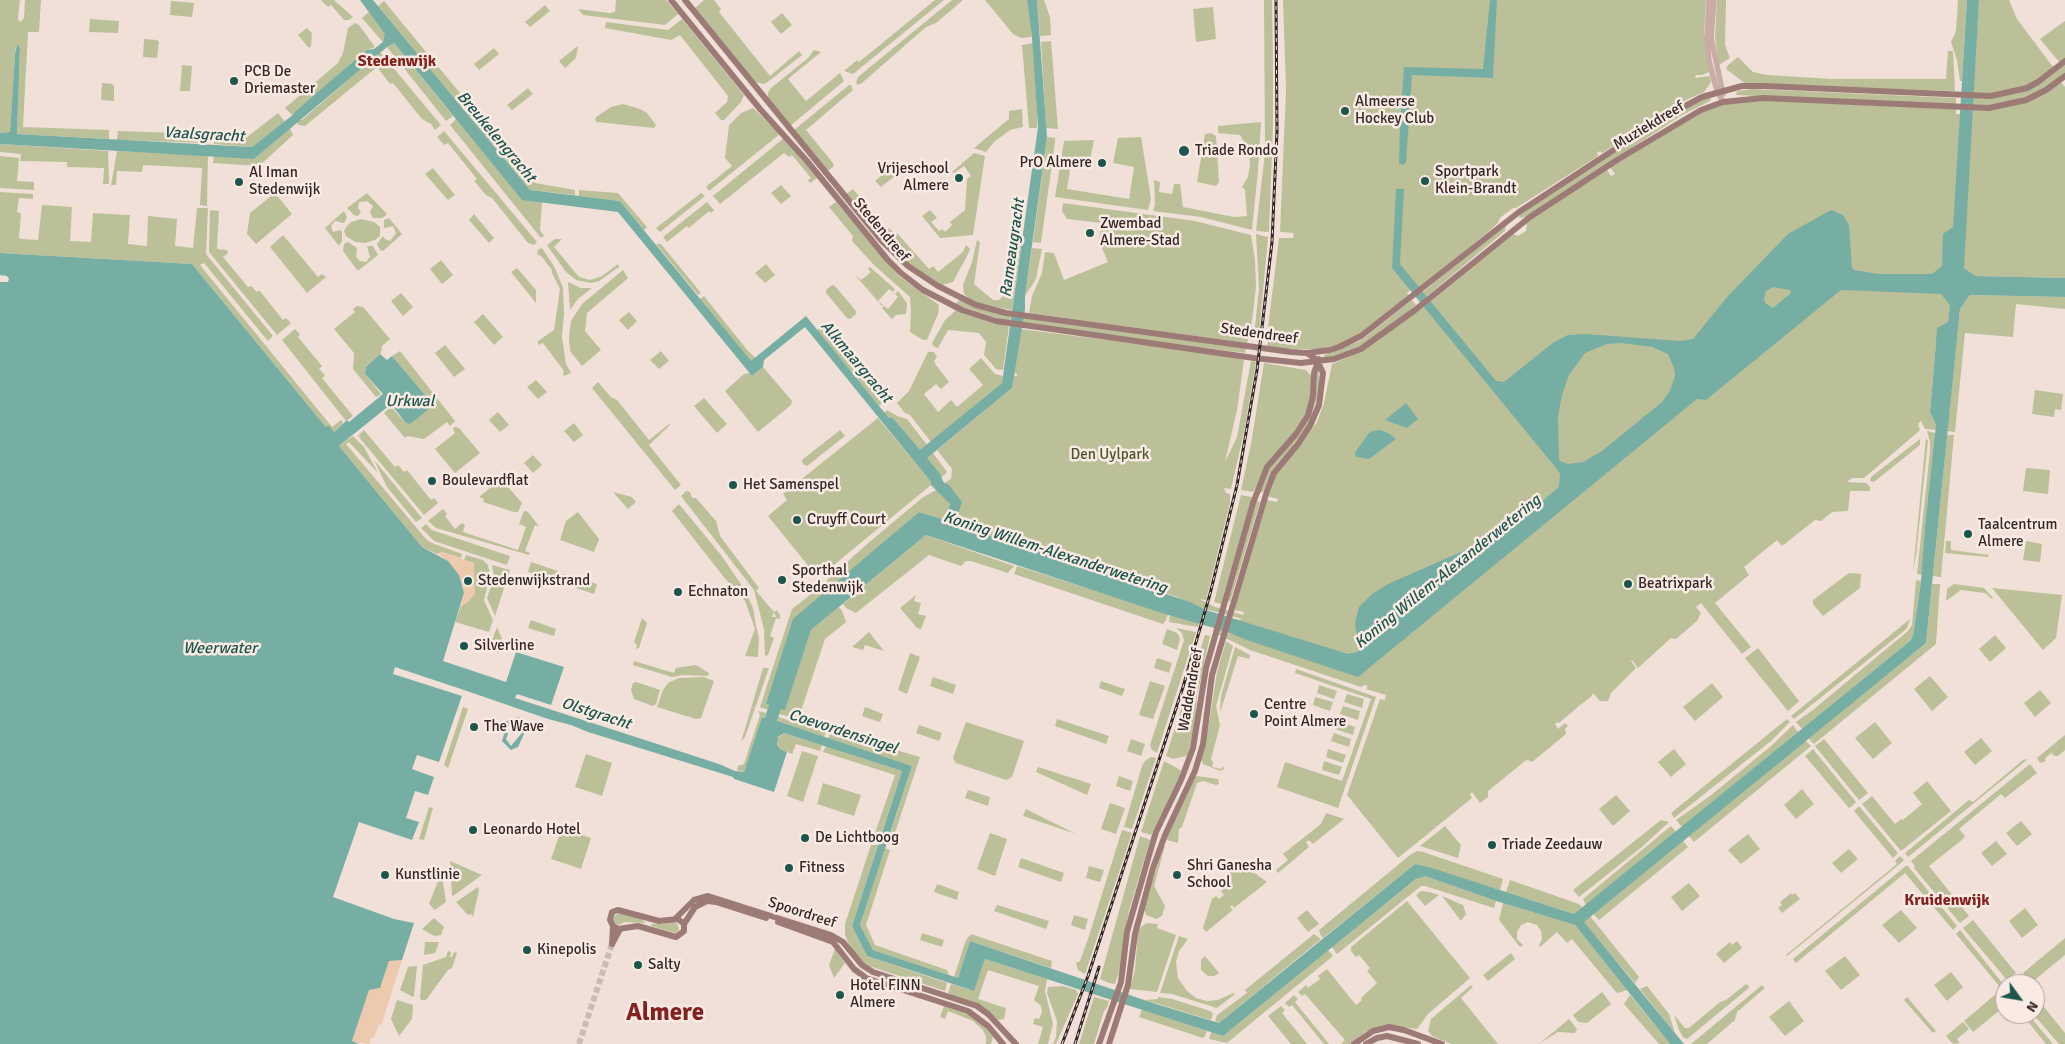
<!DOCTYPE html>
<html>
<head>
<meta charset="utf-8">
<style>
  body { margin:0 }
  #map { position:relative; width:2065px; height:1044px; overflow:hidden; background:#f1e0d8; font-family:Signika,sans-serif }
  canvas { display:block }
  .north { position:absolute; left:1995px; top:974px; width:50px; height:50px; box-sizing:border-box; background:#f9ebe4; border:1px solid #aa9d98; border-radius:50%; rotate:122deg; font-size:14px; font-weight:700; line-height:20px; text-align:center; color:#342726 }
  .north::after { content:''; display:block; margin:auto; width:18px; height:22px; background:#1c554c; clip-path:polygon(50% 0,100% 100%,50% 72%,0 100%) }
</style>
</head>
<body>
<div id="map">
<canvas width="2065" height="1044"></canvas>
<div class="north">N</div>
</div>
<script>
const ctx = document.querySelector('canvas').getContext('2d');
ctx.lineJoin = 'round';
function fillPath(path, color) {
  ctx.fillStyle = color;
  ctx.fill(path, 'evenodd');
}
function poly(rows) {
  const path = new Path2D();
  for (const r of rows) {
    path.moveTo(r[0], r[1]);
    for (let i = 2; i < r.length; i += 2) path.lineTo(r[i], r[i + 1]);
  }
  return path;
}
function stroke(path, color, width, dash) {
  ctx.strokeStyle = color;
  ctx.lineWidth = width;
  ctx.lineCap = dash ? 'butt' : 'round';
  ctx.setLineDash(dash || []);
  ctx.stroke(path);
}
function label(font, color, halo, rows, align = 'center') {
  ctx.font = font + ' Signika,sans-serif';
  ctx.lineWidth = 5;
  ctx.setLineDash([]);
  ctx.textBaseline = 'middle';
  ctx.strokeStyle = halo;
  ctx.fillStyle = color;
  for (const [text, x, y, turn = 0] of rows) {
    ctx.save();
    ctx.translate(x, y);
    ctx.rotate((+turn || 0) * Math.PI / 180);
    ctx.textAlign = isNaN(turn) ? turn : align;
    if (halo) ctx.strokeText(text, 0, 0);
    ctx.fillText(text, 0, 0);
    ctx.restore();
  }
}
fillPath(poly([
  [0,0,20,0,18,19,20,22,24,18,25,0,41,0,39,32,28,32,23,127,109,130,109,139,17,134,20,46,16,47,15,54,10,132,0,133],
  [321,0,334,0,353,17,349,20,344,20,331,5,328,7],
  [616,0,666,0,678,14,665,25,583,15,578,9,609,13,615,12],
  [704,0,714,0,721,9,719,12,770,76,799,51,802,55,769,81,764,84,755,82,695,8],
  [935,0,944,0,853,74,844,71,857,60,859,62],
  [952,0,963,0,936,23,926,27,862,83,858,85,856,83,858,77],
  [985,0,1027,0,1032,37,1021,38,1013,34],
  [1037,0,1044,0,1050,17,1051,35,1040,36],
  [1264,0,1272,0,1273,63,1273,125,1269,232,1256,231,1265,152],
  [1283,0,1706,0,1704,33,1711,71,1702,75,1696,75,1695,78,1710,76,1711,82,1704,92,1686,100,1602,153,1600,151,1597,153,1598,156,1516,208,1513,208,1500,218,1498,223,1488,232,1419,288,1417,285,1410,290,1407,293,1409,296,1369,329,1338,345,1320,349,1286,349,1267,346,1269,337,1267,336,1279,238,1293,238,1294,233,1280,232,1286,90],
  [1717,0,1726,0,1725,45,1730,58,1719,65,1715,37],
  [1958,0,1967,0,1962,81,1960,81,1957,60,1951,42,1956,31],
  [1979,0,2009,0,2017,19,2053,67,2043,76,2028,85,1990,95,1973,94],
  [171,1,194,3,192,17,170,15],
  [384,1,469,104,462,108,378,6],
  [545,5,550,11,530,27,525,22],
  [1213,7,1216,39,1196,42,1193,9],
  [369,12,386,34,383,42,362,18],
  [782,13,792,25,781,34,771,22],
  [90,19,119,21,118,33,89,32],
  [682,19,744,95,741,102,724,120,721,120,715,113,727,102,728,96,680,35,671,40,605,28,606,22,668,30],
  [2065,21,2065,59,2060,63,2040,39],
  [355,23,359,25,375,47,367,50,342,71,293,116,285,108,338,63,343,53,348,28],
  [307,28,312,33,311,46,309,48,298,35],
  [144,39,157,40,159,42,157,58,143,57],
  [1051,41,1058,129,1046,128,1041,42],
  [394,43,453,116,446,121,387,47],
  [1033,43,1037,108,1037,128,1029,128,1022,45],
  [578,46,576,58,565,68,559,61],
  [494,48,499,54,479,70,474,64],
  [814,50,821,52,788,79,806,101,840,73,844,81,790,126,768,98,768,93,771,88,808,58],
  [1948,51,1953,51,1955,91,1746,84,1726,69,1728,65,1738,57,1753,72,1767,75,1833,79,1946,79],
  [380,52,441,125,435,130,431,124,422,119,393,83,390,84,377,67,305,126,298,125,297,122,299,120,302,120],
  [2065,64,2065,74,2036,94,1993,106,1973,106,1973,98,2020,92],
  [182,65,192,66,190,91,180,91],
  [2060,81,2065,87,2065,278,1976,276,1964,268,1935,293,1942,294,1951,305,1948,322,1936,343,1930,412,1936,425,1936,430,1925,429,1921,421,1918,424,1920,430,1918,432,1864,478,1852,478,1847,482,1866,483,1870,487,1870,491,1850,491,1848,511,1832,512,1821,521,1815,520,1782,546,1777,540,1744,567,1749,575,1715,603,1751,647,1742,654,1701,603,1696,607,1701,613,1697,621,1676,639,1671,638,1638,668,1632,660,1631,661,1636,668,1611,693,1608,701,1600,701,1593,693,1592,696,1579,706,1578,705,1578,707,1559,723,1558,722,1555,724,1558,729,1565,723,1568,726,1565,729,1566,734,1532,762,1528,760,1525,761,1488,791,1488,797,1480,803,1472,792,1470,795,1472,798,1398,858,1347,795,1380,699,1385,700,1386,695,1366,689,1368,686,1364,685,1361,687,1250,650,1213,632,1214,628,1242,619,1198,607,1177,597,955,524,944,483,951,479,952,469,937,450,1012,388,1013,376,1017,376,1017,374,1014,373,1021,329,1237,357,1244,360,1237,410,1225,462,1237,437,1251,361,1256,362,1244,432,1231,489,1224,488,1226,493,1230,494,1230,503,1206,600,1199,599,1215,607,1243,615,1244,612,1234,610,1267,500,1277,502,1278,499,1267,496,1276,474,1301,445,1317,422,1324,403,1332,364,1359,352,1513,234,1518,236,1526,231,1527,223,1531,218,1607,170,1611,176,1615,174,1610,167,1715,105,1753,100,1956,109,1956,114,1972,115,1973,109,2006,107],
  [102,83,112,84,114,86,114,101,101,100],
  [849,85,851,85,853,90,806,130,833,163,834,166,828,171,794,130],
  [528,88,533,94,512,110,507,105],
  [1753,89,1956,98,1956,105,1736,95,1737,91],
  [1711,98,1710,101,1682,115,1526,217,1519,218,1520,214,1676,112,1700,99],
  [623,104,640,109,647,113,656,125,654,128,597,122,595,120,596,117,611,107],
  [471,106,535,183,575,190,575,195,530,190,465,112],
  [753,108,780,134,709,191,706,187,708,185,732,166,725,158,729,125,741,113],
  [1022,109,1023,127,1010,130,994,142,986,152,974,148,1009,119,1009,111],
  [278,113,285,122,252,147,214,144,215,135,247,137],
  [456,119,522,199,542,202,540,230,544,236,541,238,450,125],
  [1261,122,1258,171,1252,230,1201,217,1153,211,1155,205,1154,180,1160,182,1159,192,1172,194,1174,184,1180,184,1183,207,1234,217,1247,216,1245,190,1242,187,1248,177,1250,164,1249,150,1240,135,1218,133,1218,126],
  [290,128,293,135,259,166,213,163,214,155,254,159],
  [118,131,203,134,209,135,208,143,117,140],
  [444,131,537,242,534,245,528,243,492,198,486,195,474,181,477,179,448,143,444,145,437,137],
  [1211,133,1216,136,1219,182,1216,186,1197,182,1205,134],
  [1047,137,1055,138,1055,142,1041,243,1033,242],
  [1141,137,1151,199,1148,210,1055,197,1064,141,1094,140,1090,160,1072,157,1067,189,1129,199,1134,167,1113,163,1118,138],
  [784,138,817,178,810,183,808,180,811,178,792,155,789,157,784,153,720,204,713,196],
  [0,144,108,151,109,184,103,184,104,168,67,167,67,162,20,161,21,154,0,152],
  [117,151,208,155,207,206,200,205,202,168,143,165,142,172,117,171,116,185,111,185],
  [974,153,985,156,973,235,940,238,922,216,930,210,937,218,931,222,939,231,942,229,945,232,952,225,950,222,965,210,967,179,971,176,964,166,954,173,952,172],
  [0,156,19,158,17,181,34,182,34,190,0,188],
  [433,168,455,195,448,200,425,174],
  [889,169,895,176,881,187,875,181],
  [781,185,791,196,781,204,771,193],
  [853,189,887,230,889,228,895,234,897,233,929,269,933,266,938,272,963,252,966,245,970,249,968,254,953,282,942,285,907,262,886,242,846,194],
  [579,190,618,193,647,227,644,230,620,201,579,196],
  [0,192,33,194,33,199,19,198,17,212,21,213,19,238,22,239,38,240,42,205,72,207,70,241,91,242,93,213,130,215,128,244,147,246,148,216,177,219,175,246,193,248,197,208,208,208,206,254,273,336,268,341,204,263,200,265,332,427,341,420,343,423,334,432,327,428,192,264,0,253],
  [275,193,292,214,256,244,247,234,250,213],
  [367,193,387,214,385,216,382,218,373,218,370,212,373,206,367,201,359,202,358,208,361,212,358,216,354,215,347,208],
  [701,193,705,196,660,232,656,228],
  [707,202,714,210,711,213,709,211,689,228,687,226,667,242,663,237],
  [836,202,899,276,939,305,938,314,927,340,923,340,910,332,911,310,910,297,874,265,852,241,853,236,829,207],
  [1063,203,1195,221,1251,235,1255,260,1256,287,1251,330,1247,343,1029,313,1032,296,1042,273,1045,252,1054,253,1064,280,1108,262,1099,241,1102,223,1067,219,1062,211],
  [210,210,219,211,217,249,227,250,228,253,223,257,248,287,251,286,257,292,259,290,283,320,286,318,291,323,277,335,209,252],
  [344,211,347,217,344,223,335,221,331,226,333,232,340,230,342,232,342,241,339,246,325,228],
  [474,214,494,238,489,243,469,220],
  [389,218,402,234,383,251,380,250,377,244,383,236,385,239,390,241,396,233,393,226,385,228,384,227,384,220],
  [361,219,374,222,380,227,380,236,375,240,366,243,355,242,346,236,344,231,347,226,351,222],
  [1506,225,1505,231,1426,297,1423,292,1502,226],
  [1256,234,1268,237,1259,335,1254,335,1259,288],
  [283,235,318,277,322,274,326,277,307,293,270,247],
  [555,239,562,239,554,247,579,277,590,280,602,276,618,264,619,267,599,281,591,283,576,280,566,272,547,245],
  [977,240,980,242,974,284,993,300,999,300,1003,296,1011,246,1021,244,1012,310,984,305,971,300,964,294,963,285,972,262],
  [348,242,357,248,356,257,360,261,366,262,370,257,367,246,373,246,378,255,359,270,357,270,343,251,344,244],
  [656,244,661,244,701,293,698,295],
  [542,248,555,268,563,288,564,313,562,337,566,364,571,373,564,376,563,374,564,371,543,343,538,345,538,341,554,330,560,289,552,273,552,270,542,257,537,254,538,250],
  [1032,248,1042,249,1036,279,1025,296],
  [441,260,453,275,442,284,430,269],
  [766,264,775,275,765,283,755,273],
  [870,267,895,289,893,292,889,289,878,301,883,305,882,306,854,274,861,280,871,272,868,269],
  [517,268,536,290,536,303,511,272],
  [623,270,628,278,587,313,585,331,601,350,582,366,570,351,569,338,571,321,582,304],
  [568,282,581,288,592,288,578,299,570,310],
  [832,285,835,286,856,311,856,314,850,319,847,318,826,293,826,290],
  [898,291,907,303,906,314,896,315,892,319,882,308,884,306,888,309,898,297,895,294],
  [401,293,413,307,403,316,391,301],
  [1970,295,2065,297,2065,309,2016,304,2013,337,1965,333,1955,432,1947,431,1960,309],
  [704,296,748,351,756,358,751,362,700,299],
  [960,300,1011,316,1010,322,957,305,956,303],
  [1412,300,1416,305,1372,340,1341,356,1322,358,1326,354,1360,341],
  [357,306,363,307,390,339,382,346,381,353,366,367,365,374,381,394,376,397,353,369,354,353,334,329,355,312,353,309],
  [956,310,1009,326,1003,370,996,369,984,355,986,342,979,333,948,330,938,348,933,346,932,343,945,320],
  [629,312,637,321,628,330,619,320],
  [483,314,503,337,494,345,474,322],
  [1023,317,1246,348,1245,353,1022,324],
  [820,327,882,403,879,406,817,330],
  [295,329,300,334,298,337,322,366,319,369,325,375,322,378,353,416,346,421,282,340],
  [445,345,465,369,454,377,435,353],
  [400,351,455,421,450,426,447,422,424,439,407,436,405,438,384,413,391,407,405,422,431,402,392,356],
  [661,351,669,361,659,369,650,360],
  [928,352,934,352,937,357,934,361,936,365,949,382,941,389,936,384,924,394,938,412,951,400,957,407,983,385,969,369,981,358,995,374,1003,376,1002,383,931,442,910,415,905,413,897,403,909,391],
  [1264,363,1306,370,1311,376,1312,387,1307,411,1292,435,1270,459,1253,492,1241,490,1251,444],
  [763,367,792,401,791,405,758,432,725,391,744,374,750,373,752,376],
  [1319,370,1319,393,1309,423,1291,448,1273,469,1263,492,1259,493,1268,470,1299,434,1316,397,1317,371],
  [536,380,547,392,538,399,527,387],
  [598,382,611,397,617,400,649,440,669,424,670,425,649,445,681,485,675,490,592,388],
  [2035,390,2063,394,2061,410,2055,409,2054,417,2032,414],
  [704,398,727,424,717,433,694,406],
  [887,410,897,416,907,419,927,445,920,451,892,417,889,418,884,413],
  [498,412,509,425,500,432,489,420],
  [878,418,931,482,931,485,818,578,768,516,787,500,783,494],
  [574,423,583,435,574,442,564,431],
  [455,427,459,428,480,453,455,473,435,449,455,433,453,429],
  [364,430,395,467,398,465,404,472,407,470,431,500,434,498,438,503,424,515,358,436],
  [840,430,845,436,807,466,803,464,802,460],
  [1927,431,1936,433,1925,526,1922,575,1917,574,1930,450,1930,442],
  [1947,435,1954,435,1941,577,1939,577,1933,576],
  [353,436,364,447,378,473,349,442,346,444,426,539,432,543,462,554,461,558,442,552,437,554,422,547,339,446],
  [1926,438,1928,441,1916,556,1913,572],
  [1920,439,1920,445,1874,482,1870,481,1871,477],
  [933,453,947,472,941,478,926,458],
  [533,455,542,465,533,473,524,463],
  [374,460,422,518,416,522,387,487],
  [2026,468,2050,470,2048,494,2023,491],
  [501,479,522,503,518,512,514,512,483,502,484,499,479,497],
  [936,490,940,492,950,504,945,520,919,512,831,589,827,585,827,580,866,545,922,498],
  [686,491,690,492,692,498,696,498,716,521,720,536,759,588,756,591,774,612,772,617,776,617,774,612,777,610,780,615,780,619,776,618,770,636,774,638,768,655,765,656,764,629,754,590,681,496],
  [613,492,632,497,636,502,628,509],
  [1241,495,1252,497,1221,604,1214,602],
  [1256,501,1260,502,1230,602,1228,601],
  [679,504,721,555,745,590,753,608,756,625,759,638,758,657,745,656,755,629,745,601,723,576,672,511],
  [443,509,447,514,445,516,455,529,462,523,465,525,463,532,518,550,526,527,519,524,523,513,525,511,528,512,539,526,535,525,525,551,530,553,529,555,436,528,428,521],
  [578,512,599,539,594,552,560,540,566,521],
  [426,524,432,530,510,556,507,565,434,541,421,528],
  [926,535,1014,566,1008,573,971,561,966,561,961,566,929,555,856,613,846,608,843,604],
  [1946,541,1951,541,1951,550,1989,555,1988,557,1945,553],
  [2026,541,2042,544,2040,562,2023,560],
  [466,555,483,560,488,565,490,574,484,600,493,620,489,632,455,622,461,606,469,601,474,563,464,560],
  [531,562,558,571,554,581,528,572],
  [492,565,510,570,495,616,487,598,494,576],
  [1017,566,1168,614,1166,620,1163,624,1014,574],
  [559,573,574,577,575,580,573,587,556,581],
  [1849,573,1861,574,1860,588,1823,616,1813,604,1813,600],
  [582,579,597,584,594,594,576,588,579,581],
  [1916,580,1921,581,1913,636,1910,641,1802,729,1796,722,1814,709,1908,631,1912,625],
  [1932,584,1940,584,1936,644,1814,744,1808,738,1926,643],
  [1954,584,1984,588,1993,598,1992,599,1985,593,1961,590,1946,601,1947,589],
  [820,587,824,588,827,592,766,704,769,705,768,710,760,707,792,609],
  [1992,588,2062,595,2056,638,2043,650],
  [916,595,914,601,921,603,918,614,926,616,921,629,917,628,900,608],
  [839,607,842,611,846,622,825,639,800,714,795,718,779,714,781,709,785,709,811,630],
  [1170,615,1199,623,1198,627,1169,622],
  [642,618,647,623,639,648,636,649,637,645,634,642],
  [1910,619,1907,628,1904,631,1794,719,1791,716],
  [531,620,556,629,554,636,528,628],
  [497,627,502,639,499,653,489,649],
  [1176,628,1196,632,1157,753,1152,750,1150,745,1184,640,1182,633],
  [1167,629,1177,633,1179,636,1180,639,1177,650,1162,644],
  [869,632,884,651,865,645,863,650,852,647],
  [1205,635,1210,636,1197,696,1195,726,1188,753,1186,756,1173,759,1166,756],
  [1995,635,2006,648,1990,662,1979,649],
  [1226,641,1233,646,1216,706,1220,725,1211,759,1213,762,1212,767,1221,769,1223,766,1224,769,1220,771,1203,764,1201,759,1208,730,1217,672],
  [1235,647,1250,655,1249,659,1238,656,1220,713,1221,696],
  [1758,648,1799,701,1788,711,1745,658],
  [910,653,920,657,907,694,898,690],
  [1157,658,1172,663,1169,673,1154,668],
  [634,661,674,673,676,668,696,665,709,673,708,676,683,675,672,677,633,665],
  [763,668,769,668,745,737,741,742],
  [1296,669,1376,697,1338,808,1277,787,1285,762,1342,781,1371,699,1295,673],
  [1930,676,1948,697,1932,711,1914,689],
  [704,677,714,681,701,718,696,719,657,707,663,690,668,683,679,678],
  [933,677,956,685,953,694,930,686],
  [1101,681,1125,689,1122,696,1099,688],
  [1150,681,1165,686,1153,719,1139,715],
  [636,682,660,690,656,704,653,706,634,699,631,690,633,683],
  [1712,683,1723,697,1695,721,1683,707],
  [1319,685,1337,691,1334,699,1317,693],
  [2040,690,2051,703,2035,717,2024,703],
  [1347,694,1364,699,1362,708,1344,702],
  [1315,697,1333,702,1330,711,1313,705],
  [1343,706,1360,711,1358,720,1340,714],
  [463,707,468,709,448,768,444,765],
  [865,707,883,714,880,722,862,716],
  [758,711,767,713,765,718,762,717,744,772,737,770,738,766,744,764,760,715],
  [778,717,826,732,824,737,777,722],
  [1057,719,1109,736,1106,744,1055,726],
  [1787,719,1790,722,1771,741,1674,818,1671,813],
  [1338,721,1355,727,1353,735,1335,729],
  [966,722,1024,741,1012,777,1006,780,956,763,953,758],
  [1875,722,1892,743,1873,759,1855,738],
  [919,725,942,733,939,741,916,733],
  [1793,725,1798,732,1682,827,1676,820,1710,796,1771,746],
  [784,733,822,745,820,751,796,744,792,754,780,749,776,740],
  [1334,733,1351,739,1349,747,1331,741],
  [829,734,852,737,920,757,891,845,887,844,912,766,829,739],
  [2065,735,2065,750,2058,756,2054,756,2052,753,2045,758,2046,761,2040,763,2037,758],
  [1981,738,1992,751,1975,765,1964,752],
  [1131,739,1145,744,1141,756,1127,751],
  [1824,739,1868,793,1859,800,1815,746],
  [1805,740,1811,746,1694,842,1689,836],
  [826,746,902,771,879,841,873,839,895,775,823,752],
  [1328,749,1346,755,1343,763,1326,757],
  [1674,749,1686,764,1671,777,1658,762],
  [1813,749,1856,802,1851,807,1849,808,1805,756],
  [802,751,818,756,803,802,787,796],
  [586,754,612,763,602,796,575,787],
  [1151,757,1156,758,1132,829,1124,827,1142,766,1145,761],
  [2028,759,1908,857,1905,853,1969,800,1973,802,2023,760],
  [1164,761,1177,768,1181,771,1180,775,1151,835,1141,832],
  [1324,761,1342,767,1339,775,1322,770],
  [2030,764,2037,773,2005,798,2001,794,1959,829,1965,836,1963,839,1929,866,1969,916,1960,923,1914,868,1915,866,1911,861],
  [1038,767,1091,784,1087,795,1036,772],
  [1119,776,1133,781,1130,791,1116,786],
  [1197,776,1218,779,1219,784,1216,785,1203,781,1197,783,1182,827,1179,829,1178,843,1167,840,1166,838,1195,777],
  [1927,781,1951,811,1901,851,1862,804,1872,796,1895,824,1901,819,1903,820,1922,804,1913,793],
  [823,783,861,795,854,816,817,804],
  [1802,789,1814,804,1796,819,1784,805],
  [968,790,990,797,988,806,965,798],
  [1616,795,1630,811,1613,826,1599,809],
  [1110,803,1125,808,1116,834,1101,829],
  [1859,806,1898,853,1893,858,1854,811],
  [429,807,433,808,424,840,419,839],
  [1026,809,1076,834,1023,816],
  [1326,813,1344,819,1313,844,1309,840,1306,842,1309,847,1278,873,1276,870,1288,860,1283,854,1321,824],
  [1661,820,1669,822,1643,846,1579,897,1573,890],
  [2021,821,2032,834,2017,846,2006,833],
  [1445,826,1461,845,1458,858,1420,846],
  [1671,826,1676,832,1586,905,1583,899],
  [562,828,591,838,581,869,551,859],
  [1122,830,1132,833,1085,974,1078,970,1076,963,1080,961,1088,939],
  [990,833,1007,839,995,876,977,869],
  [1748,834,1760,849,1741,864,1728,850],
  [1140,836,1150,840,1129,911,1119,972,1115,984,1109,983,1100,979],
  [1683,841,1688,847,1599,920,1593,914],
  [1996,841,2007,854,1992,866,1981,853],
  [871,845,878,845,852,926,867,956,947,983,945,991,869,966,858,959,848,942,845,935,845,924],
  [1165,846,1154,886,1165,906,1162,916,1156,919,1146,915,1144,909,1163,847],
  [885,848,890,850,866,925,875,945,947,970,949,975,873,950,860,925],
  [1849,849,1858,859,1841,873,1832,863],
  [1417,851,1423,852,1503,879,1500,890,1415,864,1323,938,1320,934,1319,930,1410,855],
  [1900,856,1904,860,1902,862,1787,956,1786,955,1897,864,1895,861],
  [1021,858,1064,873,1061,882,1018,867],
  [450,861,482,875,453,896,452,895],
  [1226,864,1256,874,1267,882,1234,908,1232,905,1230,907,1233,910,1206,932,1203,928,1212,899,1216,896,1219,899,1224,895,1221,891,1226,886,1224,882,1229,878,1226,874,1229,872,1225,867],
  [1907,865,1957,926,1953,930,1905,873,1796,963,1793,959],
  [1089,866,1104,870,1100,882,1086,878],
  [440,876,442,876,446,902,435,910,429,904],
  [1425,876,1496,901,1494,908,1425,886,1421,886,1337,954,1332,947,1419,877],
  [1510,880,1579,904,1583,908,1574,914,1506,892],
  [1689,883,1700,896,1682,911,1671,897],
  [937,884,959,892,957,900,934,892],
  [478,887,479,890,473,917,471,914,468,915,456,902],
  [1421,891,1429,892,1439,895,1425,906,1416,895],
  [1791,893,1792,895,1795,893,1800,899,1782,913,1778,908,1782,905,1780,902],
  [1442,896,1463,905,1466,914,1461,921],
  [1407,901,1470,978,1428,1014,1417,1029,1386,1025,1380,1026,1365,1032,1350,1044,1341,1044,1345,1040,1305,994,1302,996,1298,992,1306,985,1308,988,1320,979,1318,976,1327,969,1356,1005,1362,1000,1361,998,1377,983,1367,971,1370,968,1359,955,1356,957,1351,951,1351,947],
  [1503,903,1575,925,1627,990,1618,993,1616,992,1572,939,1567,943,1557,932,1540,947,1539,945,1542,939,1541,931,1537,925,1528,922,1521,925,1517,932,1517,939,1523,945,1520,947,1499,920],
  [997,905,1049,921,1046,929,994,911],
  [2025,908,2038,925,2022,938,2009,921],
  [1307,910,1319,924,1308,932,1297,918],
  [1901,910,1917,928,1899,943,1882,925],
  [619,913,641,919,646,923,625,922,618,925,614,923,613,917],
  [1074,915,1088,919,1085,930,1071,925],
  [1590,916,1639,977,1635,983,1583,922],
  [434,918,444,927,441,935,434,936,422,929],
  [1973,920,2016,973,2007,980,1963,928],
  [673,922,677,923,679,929,676,933,651,926,652,924,663,924],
  [1147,923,1158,924,1157,928,1176,935,1157,992,1130,989,1135,970,1138,932,1142,926],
  [1960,930,2003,984,2000,987,1956,934],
  [922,933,944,940,942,947,920,940],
  [971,934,1052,961,1051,968,970,941,958,978,954,977,966,940],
  [1314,934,1321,939,1219,1023,1215,1021,1217,1015,1247,993,1245,990],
  [1179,936,1188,939,1179,951,1176,962,1178,978,1187,991,1196,998,1207,1001,1218,1000,1233,993,1235,994,1217,1008,1172,994,1160,993],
  [2065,938,2065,955,2031,983,2023,973],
  [1737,941,1742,948,1724,963,1716,954,1730,942,1732,945],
  [425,942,439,942,435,953,424,955],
  [835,949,845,963,834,978,829,965],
  [1328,950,1333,956,1227,1043,1209,1039,1211,1032,1223,1036],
  [448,951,451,952,450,957,452,957,454,952,457,953,452,968,448,970,426,1000,421,1000,420,997,423,965,446,957],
  [1511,953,1515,959,1488,981,1483,975],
  [1205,956,1219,973,1214,976,1208,976,1201,970,1201,960],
  [1845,956,1860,975,1841,990,1825,971],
  [985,959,1047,979,1045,991,1053,1024,1048,1044,1038,1044,1043,1027,1033,1024,1035,1018,1039,1019,1040,1017,1042,1012,1041,1006,1034,1000,1039,986,988,970,978,999,1006,1008,1004,1019,999,1020,948,993,951,984,974,991],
  [417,966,414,996,413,997,400,990,408,967],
  [1951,972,1963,987,1947,1001,1934,985],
  [1746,984,1750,987,1687,1039,1683,1037,1679,1030,1674,1015,1685,1028,1689,1028,1720,1002,1726,1000],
  [1471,985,1473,987,1461,998,1498,1044,1451,1044,1432,1036,1428,1031,1431,1019],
  [1762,985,1765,988,1737,1012,1735,1020,1707,1044,1691,1044],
  [1063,986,1076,990,1078,994,1056,1044,1053,1044,1056,1037,1057,1021,1047,993,1048,987],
  [1647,986,1669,1014,1675,1033,1640,989],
  [1602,992,1611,1004,1587,1023,1578,1022,1573,1015],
  [1997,993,2005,1006,1973,1032,1964,1021],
  [1294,995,1298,999,1295,1002,1329,1044,1324,1044,1292,1005,1289,1007,1285,1003],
  [1630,995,1670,1044,1659,1044,1624,1004],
  [2035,996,2065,1033,2065,1044,2059,1044,2033,1014,2035,1014],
  [1094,997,1109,1001,1107,1008,1104,1011,1094,1044,1079,1044],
  [1158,997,1172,999,1210,1011,1213,1014,1211,1020,1145,1000,1158,999],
  [1907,997,1936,1031,1933,1033,1904,1000],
  [397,1000,413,1005,412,1019,399,1036,391,1019],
  [1789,1001,1804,1021,1785,1036,1769,1017],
  [944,1006,970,1015,982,1024,993,1037,991,1044,986,1044,986,1037,983,1030,973,1021,948,1011,945,1019,940,1017],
  [1281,1006,1285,1010,1282,1013,1307,1044,1291,1044,1268,1016],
  [1142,1009,1207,1031,1206,1034,1203,1038,1139,1017],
  [2022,1014,2028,1014,2053,1044,2046,1044],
  [1569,1019,1577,1029,1575,1033,1558,1032,1539,1044],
  [1963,1022,1969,1029,1957,1039,1960,1043,1953,1044,1946,1036]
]), '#bbc098');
fillPath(poly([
  [441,552,474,563,475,594,469,601,461,606,464,593,442,556,437,554],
  [402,960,381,1026,379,1023,374,1038,371,1038,369,1044,352,1042,369,990,380,988,389,961]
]), '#edcaad');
fillPath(poly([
  [360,0,373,0,530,190,620,201,751,361,806,316,879,406,889,418,892,417,920,450,1002,383,1038,127,1032,37,1027,0,1037,0,1047,137,1025,296,1025,309,1012,388,927,458,940,474,944,483,949,485,962,502,955,524,1190,602,1206,610,1348,654,1357,652,1364,647,1356,631,1355,622,1359,607,1372,594,1388,584,1504,533,1559,487,1560,474,1556,468,1392,268,1396,189,1404,189,1400,264,1496,381,1504,382,1554,342,1568,335,1585,334,1680,341,1693,339,1728,296,1788,234,1831,210,1843,215,1849,225,1852,268,1854,270,1878,274,1932,274,1942,266,1943,234,1953,227,1967,0,1979,0,1964,268,1976,276,2065,278,2065,297,1970,295,1960,309,1926,643,1584,922,1684,1044,1670,1044,1575,925,1496,901,1425,876,1416,879,1223,1036,985,959,974,991,867,956,852,926,902,771,784,733,778,737,777,744,780,749,787,752,774,792,734,779,733,777,588,732,571,725,548,719,464,690,439,762,417,755,412,769,434,777,428,795,415,791,406,818,419,822,412,840,359,822,333,897,394,919,414,923,402,960,389,961,380,988,369,990,352,1041,359,1044,0,1044,0,282,8,282,9,279,7,276,0,275,0,253,192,264,326,427,329,426,334,432,347,420,349,422,383,394,365,374,366,367,380,354,387,360,392,356,431,402,430,408,410,424,405,422,391,404,339,446,422,547,448,561,459,575,464,593,443,661,506,682,516,652,564,667,551,705,517,694,515,698,719,764,735,771,744,772,762,717,765,718,769,705,766,704,793,619,919,512,945,520,950,504,931,485,931,482,805,327,764,360,763,367,752,376,618,212,522,200,394,43,387,47,254,159,0,144,0,133,10,132,15,54,17,45,20,47,17,134,252,147,294,114,296,111,342,71,367,50,374,49,383,42,385,34],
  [1773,287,1790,290,1791,293,1773,308,1765,303,1764,299,1766,291],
  [1841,290,1941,294,1950,305,1948,322,1937,328,1936,343,1930,412,1936,425,1925,526,1921,581,1913,636,1910,641,1574,914,1435,869,1415,864,1219,1023,1156,1004,970,941,958,978,873,950,860,925,912,766,777,721,781,709,785,710,811,630,926,535,1165,614,1228,632,1244,639,1358,677,1697,399,1706,400],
  [1621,343,1652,347,1668,354,1674,368,1675,376,1670,391,1662,402,1602,451,1583,462,1568,464,1562,462,1559,460,1558,416,1562,395,1569,375,1585,353,1607,344],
  [1490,0,1497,0,1493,78,1412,75,1406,163,1402,165,1399,163,1400,124,1404,67,1483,69],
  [1406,403,1418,419,1407,428,1385,420],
  [1380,430,1388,433,1396,439,1369,459,1357,457,1355,455,1356,451,1369,433,1373,431],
  [517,717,522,718,524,722,524,734,518,747,511,750,502,741,504,734,502,726,504,722],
  [515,722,520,723,521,734,511,746,506,739,508,734,505,728]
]), '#77aea4');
fillPath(poly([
  [395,667,464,690,462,696,393,674]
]), '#f1e0d8');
stroke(poly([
  [579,1044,612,944]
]), '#cbbbb4', 6, [6, 3]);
stroke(poly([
  [1709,0,1707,37,1709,61,1717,91,1723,102],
  [1714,0,1711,37,1723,94]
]), '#c9ada4', 5.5);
stroke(poly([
  [671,0,760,109,807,161,887,259,901,273,923,290,962,310,996,321,1254,358,1301,363,1334,359,1361,349,1415,310,1530,217,1617,160,1701,110,1723,102,1763,98,1989,108,2026,100,2046,90,2065,76],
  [685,0,881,240,908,266,938,286,976,305,1006,313,1291,352,1307,353,1330,350,1339,347,1361,336,1519,212,1661,119,1702,97,1742,86,1764,86,1991,96,2027,88,2038,82,2065,61],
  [618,910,659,921,678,919,684,924,684,931,676,937,638,926,618,929,613,926,610,920,612,912,618,910],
  [676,918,694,900,708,896,831,935,843,942,862,965,873,972,977,1006,988,1014,1016,1044],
  [778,922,833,942,854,969,866,978,968,1011,988,1026,1003,1044],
  [684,924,695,907,707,901,716,902,766,918],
  [612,944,613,926],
  [612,944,620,929],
  [1099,1044,1121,982,1127,932,1152,845,1156,832,1181,780,1193,748,1206,668,1253,503,1267,467,1296,434,1308,415,1313,396,1314,373,1319,359],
  [1109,1044,1128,985,1135,934,1153,868,1165,835,1195,771,1203,744,1212,675,1267,491,1274,473,1298,444,1310,426,1319,405,1323,373,1317,360,1307,353],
  [1354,1044,1373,1031,1389,1027,1404,1030,1442,1044],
  [1366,1044,1377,1038,1387,1036,1418,1044]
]), '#9c7b76', 6);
const rail = poly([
  [1062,1044,1088,976,1183,687,1210,594,1237,485,1257,370,1272,242,1277,131,1276,0],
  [1075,1044,1099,967]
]);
stroke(rail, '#342726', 3);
stroke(rail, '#f9ebe4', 1, [4]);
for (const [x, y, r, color] of [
  [234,81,5,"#1c554c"],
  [1345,111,5,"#1c554c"],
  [1184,151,6,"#1c554c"],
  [1102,163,5,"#1c554c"],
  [959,178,5,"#1c554c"],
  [1425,181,5,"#1c554c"],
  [239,182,5,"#1c554c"],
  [1090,233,5,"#1c554c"],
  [432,481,5,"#1c554c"],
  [733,485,5,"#1c554c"],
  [797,520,5,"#1c554c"],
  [1968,534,5,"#1c554c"],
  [782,580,5,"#1c554c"],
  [468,581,5,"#1c554c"],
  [1628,584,5,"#1c554c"],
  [678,592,5,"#1c554c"],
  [464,646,5,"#1c554c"],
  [1254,714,5,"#1c554c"],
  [474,727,5,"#1c554c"],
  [473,830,5,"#1c554c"],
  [805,838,5,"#1c554c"],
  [1492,845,5,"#1c554c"],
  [789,868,5,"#1c554c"],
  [385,875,5,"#1c554c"],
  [1177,875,5,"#1c554c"],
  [527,950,5,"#1c554c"],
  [638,965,5,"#1c554c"],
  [840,995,5,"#1c554c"]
]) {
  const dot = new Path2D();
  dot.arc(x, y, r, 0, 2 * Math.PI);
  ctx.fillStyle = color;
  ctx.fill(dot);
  stroke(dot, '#f9ebe4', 2);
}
label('15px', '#342726', '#f9ebe4', [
  ["PCB De",244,72],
  ["Driemaster",244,89],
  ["Almeerse",1355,102],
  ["Hockey Club",1355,119],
  ["Triade Rondo",1195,151],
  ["PrO Almere",1092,163,"right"],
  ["Vrijeschool",949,169,"right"],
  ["Almere",949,186,"right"],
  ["Sportpark",1435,172],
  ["Klein-Brandt",1435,189],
  ["Al Iman",249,173],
  ["Stedenwijk",249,190],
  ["Zwembad",1100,224],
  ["Almere-Stad",1100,241],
  ["Boulevardflat",442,481],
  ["Het Samenspel",743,485],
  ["Cruyff Court",807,520],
  ["Taalcentrum",1978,525],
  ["Almere",1978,542],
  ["Sporthal",792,571],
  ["Stedenwijk",792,588],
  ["Stedenwijkstrand",478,581],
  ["Beatrixpark",1638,584],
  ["Echnaton",688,592],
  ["Silverline",474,646],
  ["Centre",1264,705],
  ["Point Almere",1264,722],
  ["The Wave",484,727],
  ["Leonardo Hotel",483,830],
  ["De Lichtboog",815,838],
  ["Triade Zeedauw",1502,845],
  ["Shri Ganesha",1187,866],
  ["School",1187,883],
  ["Fitness",799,868],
  ["Kunstlinie",395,875],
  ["Kinepolis",537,950],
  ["Salty",648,965],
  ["Hotel FINN",850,986],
  ["Almere",850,1003]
], 'left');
label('15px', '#342726', '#f9ebe4', [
  ["Muziekdreef",1649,126,-31],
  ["Stedendreef",881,230,50],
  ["Stedendreef",1259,334,8],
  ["Waddendreef",1191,690,-80],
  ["Spoordreef",802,913,18]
]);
label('15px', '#4c522a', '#f9ebe4', [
  ["Den Uylpark",1110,455]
]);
label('bold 16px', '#83211f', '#f9ebe4', [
  ["Stedenwijk",397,62],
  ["Kruidenwijk",1947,901]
]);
label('italic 16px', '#1c554c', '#f9ebe4', [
  ["Vaalsgracht",204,135,3],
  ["Breukelengracht",496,137,50],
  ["Rameaugracht",1013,248,-82],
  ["Alkmaargracht",856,362,50],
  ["Urkwal",410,402],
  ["Koning Willem-Alexanderwetering",1055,553,18],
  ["Koning Willem-Alexanderwetering",1448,572,-39],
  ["Weerwater",220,649],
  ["Olstgracht",596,714,18],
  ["Coevordensingel",843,732,18]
]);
label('bold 25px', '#83211f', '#f9ebe4', [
  ["Almere",665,1013]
]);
</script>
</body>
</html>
